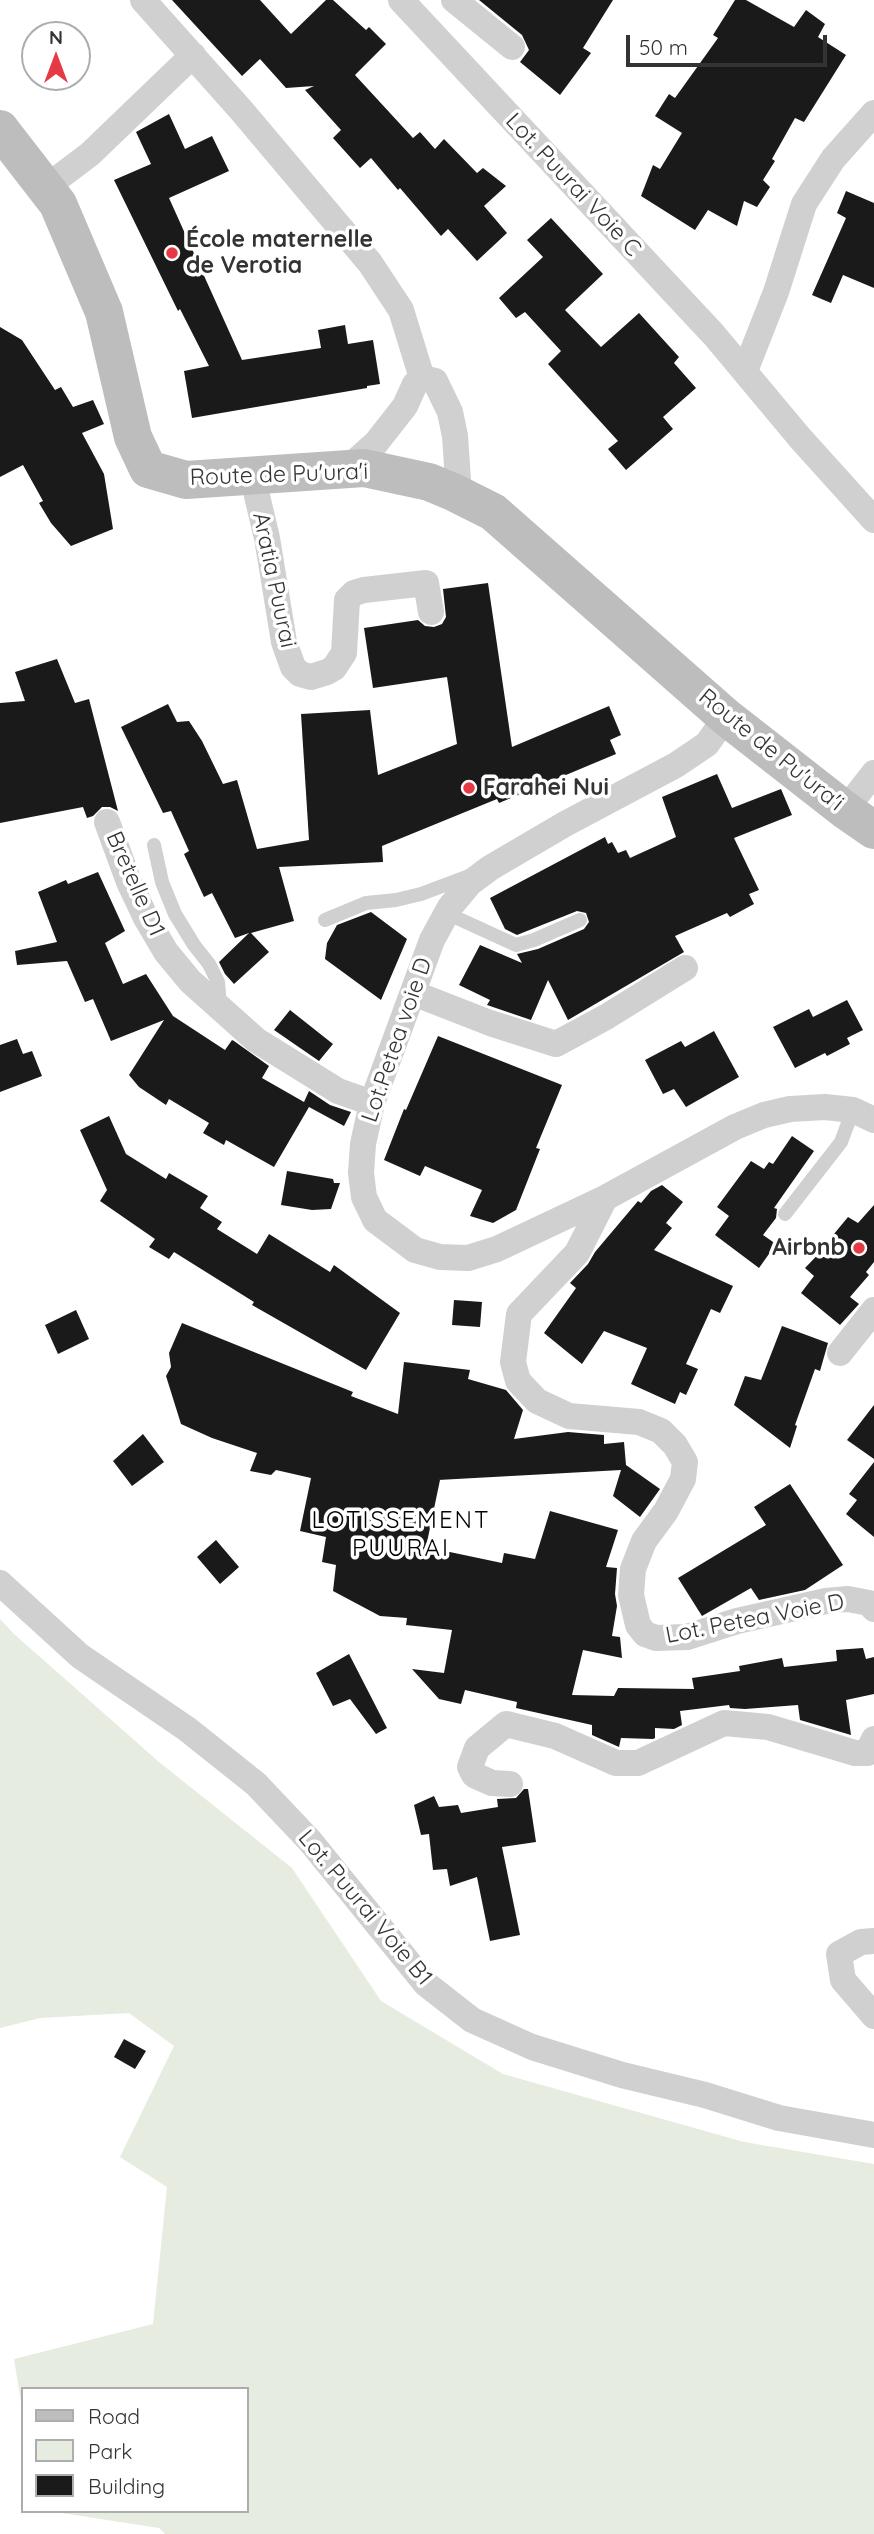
<!DOCTYPE html>
<html>
<head>
<meta charset="utf-8">
<style>
  body { margin:0 }
  #map { position:relative; width:874px; height:2534px; overflow:hidden; background:#fff; font-family:Quicksand,sans-serif }
  canvas { display:block }
  .legend { position:absolute; left:21px; top:2387px; width:228px; height:126px; box-sizing:border-box; background:#fff; border:2px solid #adadad; margin:0; padding:9px 12px; list-style:none; font-size:21px; color:#333 }
  .legend li { display:flex; align-items:center; gap:14px; height:35px }
  .legend b { width:35px; border:2px solid #adadad }
  .north { position:absolute; left:21px; top:21px; width:70px; height:70px; box-sizing:border-box; background:#fff; border:2px solid #adadad; border-radius:50%; rotate:0deg; font-size:19px; font-weight:700; line-height:28px; text-align:center; color:#333 }
  .north::after { content:''; display:block; margin:auto; width:24px; height:32px; background:#e63946; clip-path:polygon(50% 0,100% 100%,50% 72%,0 100%) }
  .scale { position:absolute; left:626px; top:35px; width:201px; height:32px; box-sizing:border-box; border:4px solid #333; border-top:0; padding-left:9px; font-size:21px; line-height:24px; white-space:nowrap; color:#333; -webkit-text-stroke:5px #fff; paint-order:stroke }
</style>
</head>
<body>
<div id="map">
<canvas width="874" height="2534"></canvas>
<ul class="legend">
<li><b style="height:9px;background:#bdbdbd"></b>Road</li>
<li><b style="height:19px;background:#e6ecdf"></b>Park</li>
<li><b style="height:19px;background:#1a1a1a"></b>Building</li>
</ul>
<div class="north">N</div>
<div class="scale">50 m</div>
</div>
<script>
const ctx = document.querySelector('canvas').getContext('2d');
ctx.lineJoin = 'round';
function fillPath(path, color) {
  ctx.fillStyle = color;
  ctx.fill(path, 'evenodd');
}
function poly(rows) {
  const path = new Path2D();
  for (const r of rows) {
    path.moveTo(r[0], r[1]);
    for (let i = 2; i < r.length; i += 2) path.lineTo(r[i], r[i + 1]);
  }
  return path;
}
function stroke(path, color, width, dash) {
  ctx.strokeStyle = color;
  ctx.lineWidth = width;
  ctx.lineCap = dash ? 'butt' : 'round';
  ctx.setLineDash(dash || []);
  ctx.stroke(path);
}
function label(font, color, halo, rows, align = 'center') {
  ctx.font = font + ' Quicksand,sans-serif';
  ctx.lineWidth = 7;
  ctx.setLineDash([]);
  ctx.textBaseline = 'middle';
  ctx.strokeStyle = halo;
  ctx.fillStyle = color;
  for (const [text, x, y, turn = 0] of rows) {
    ctx.save();
    ctx.translate(x, y);
    ctx.rotate((+turn || 0) * Math.PI / 180);
    ctx.textAlign = isNaN(turn) ? turn : align;
    if (halo) ctx.strokeText(text, 0, 0);
    ctx.fillText(text, 0, 0);
    ctx.restore();
  }
}
fillPath(poly([
  [0,1619,14,1634,159,1762,292,1868,381,2001,503,2074,744,2142,874,2164,874,2534,165,2534,159,2528,49,2511,247,2511,247,2389,23,2389,23,2414,14,2359,153,2324,167,2187,120,2157,174,2046,129,2013,40,2018,0,2028]
]), '#e6ecdf');
fillPath(poly([
  [172,0,260,0,291,34,326,0,333,0,366,30,369,27,386,44,355,75,413,138,420,132,435,149,444,139,477,173,483,168,506,186,484,206,507,233,477,261,448,229,441,236,400,188,398,190,371,158,360,168,333,138,341,130,305,90,314,86,286,88,260,59,242,76],
  [479,0,613,0,583,48,591,53,560,95,520,62,529,50,522,35],
  [735,0,746,0,794,27,806,10,825,24,818,37,846,55,804,122,795,118,772,159,775,161,763,180,770,187,757,207,744,201,737,226,708,210,695,230,641,196,653,165,660,169,682,133,655,116,669,94,675,98,718,38,713,35],
  [169,114,185,149,212,136,229,171,169,198,242,360,321,348,318,330,345,325,348,344,373,340,380,384,367,386,367,388,192,418,184,371,209,366,180,309,178,311,114,180,151,164,136,132],
  [846,191,874,203,874,288,843,275,831,303,812,295,846,218,837,213],
  [551,218,603,274,565,310,601,347,639,313,679,357,674,363,696,388,663,417,673,429,626,470,608,449,618,441,548,364,561,351,525,312,516,318,499,298,543,257,527,240],
  [0,327,22,340,55,390,61,387,73,407,93,400,104,424,82,433,104,474,113,529,71,546,51,523,39,503,43,501,23,465,0,477],
  [488,583,512,747,609,706,621,735,610,740,616,754,499,803,497,799,382,846,383,862,279,867,294,921,251,933,269,952,234,984,225,974,219,962,249,933,235,938,212,893,204,897,184,854,189,851,171,811,163,813,121,727,168,704,177,722,189,721,202,741,223,784,237,780,257,849,309,840,301,714,370,710,378,775,457,744,447,677,373,688,364,628,418,620,425,626,434,627,442,624,446,617,443,589],
  [57,659,75,703,89,699,118,811,110,807,102,807,93,816,87,818,83,807,0,823,0,703,25,701,15,672],
  [717,774,732,808,781,789,792,815,734,838,759,890,749,894,754,904,730,917,727,913,675,936,684,952,568,1020,548,980,531,1020,487,1005,490,1000,459,985,480,945,522,963,517,954,538,949,584,929,589,922,586,913,577,911,517,935,505,929,490,898,605,837,608,844,612,842,618,853,626,850,630,858,676,837,662,797],
  [98,872,125,931,105,943,123,984,146,974,173,1016,225,1050,232,1040,234,1041,269,1066,262,1078,304,1102,309,1091,330,1105,351,1112,344,1126,309,1107,274,1167,226,1140,224,1145,203,1133,209,1123,169,1099,166,1105,139,1087,129,1075,164,1020,111,1041,93,999,85,1002,67,961,17,965,15,951,57,942,38,892,66,880,68,884],
  [371,912,407,939,381,1000,325,959,327,943,337,925],
  [847,1000,863,1030,847,1038,850,1044,827,1056,825,1053,795,1068,773,1027,809,1009,813,1017],
  [290,1010,333,1044,319,1061,274,1030],
  [714,1031,739,1077,686,1107,674,1089,663,1094,645,1060,681,1041,685,1047],
  [438,1036,562,1085,536,1148,540,1149,516,1210,493,1223,470,1216,482,1190,425,1166,420,1176,384,1160,404,1109,406,1110],
  [17,1039,23,1054,32,1051,42,1076,0,1092,0,1045],
  [109,1116,126,1154,166,1179,169,1173,208,1196,200,1208,222,1222,217,1229,257,1254,269,1234,330,1272,334,1265,400,1313,366,1370,252,1305,254,1302,174,1252,169,1259,149,1247,155,1239,100,1201,107,1190,80,1130],
  [792,1136,814,1151,774,1208,777,1209,776,1218,763,1235,776,1244,759,1268,715,1235,729,1216,717,1207,751,1161,764,1169,769,1162,773,1164],
  [287,1171,333,1179,334,1183,340,1183,331,1209,312,1210,281,1205],
  [662,1185,683,1202,666,1223,672,1228,654,1250,733,1286,720,1313,711,1309,686,1364,698,1369,686,1395,680,1392,675,1404,631,1384,647,1348,604,1331,582,1364,544,1333,576,1288,570,1283,588,1264,595,1252,638,1201,641,1203,651,1191],
  [874,1205,874,1262,866,1272,869,1275,850,1297,859,1304,840,1325,801,1293,814,1276,805,1268,831,1241,829,1240,848,1217,858,1223],
  [454,1300,482,1302,480,1327,452,1325],
  [76,1310,89,1339,58,1354,45,1325],
  [182,1323,353,1392,351,1396,398,1414,404,1362,470,1370,468,1379,506,1390,523,1410,514,1439,568,1432,604,1435,604,1444,624,1442,626,1465,660,1489,640,1517,613,1496,621,1470,438,1480,440,1480,426,1547,502,1563,504,1553,535,1559,550,1511,618,1530,606,1567,617,1568,615,1594,617,1606,612,1636,620,1637,622,1658,583,1650,572,1695,614,1696,618,1688,694,1689,692,1678,740,1671,739,1666,782,1658,784,1667,837,1661,836,1650,863,1648,866,1659,874,1657,874,1694,846,1700,851,1735,800,1720,798,1705,745,1709,730,1708,729,1705,680,1711,682,1725,674,1729,655,1728,655,1738,653,1739,621,1738,619,1747,592,1735,592,1725,516,1708,517,1702,465,1690,461,1704,439,1699,412,1669,444,1673,452,1630,406,1625,407,1618,380,1616,333,1591,336,1565,322,1562,326,1537,300,1531,311,1478,276,1470,271,1475,250,1471,257,1453,212,1438,181,1424,166,1376,171,1367,169,1353],
  [782,1326,828,1343,820,1371,815,1369,795,1425,797,1426,790,1448,734,1405,745,1376,761,1380],
  [874,1405,874,1459,847,1440],
  [143,1434,164,1462,132,1486,113,1461],
  [874,1462,874,1537,846,1514,857,1500,849,1494],
  [790,1484,843,1565,805,1590,759,1600,751,1588,702,1616,678,1578,766,1525,754,1507],
  [216,1540,239,1567,220,1584,197,1557],
  [349,1654,387,1728,376,1734,350,1699,333,1706,316,1673],
  [524,1789,528,1789,536,1842,502,1847,520,1935,490,1941,477,1877,450,1886,447,1869,433,1870,429,1834,421,1835,414,1805,434,1796,439,1807,458,1805,461,1813,498,1807,497,1799,516,1798],
  [124,2039,146,2051,135,2069,114,2057]
]), '#1a1a1a');
stroke(poly([
  [154,845,162,882,175,914,194,945,209,964,218,982,220,1006],
  [446,913,516,945,534,940,580,920],
  [325,920,366,903,396,900,421,894,469,876],
  [785,1214,841,1142,853,1110]
]), '#d0d0d0', 14);
stroke(poly([
  [143,0,241,110,370,263,401,310,422,378],
  [401,0,714,335,800,438,874,520],
  [454,0,512,47],
  [45,188,90,154,193,55],
  [745,371,776,292,804,204,833,159,874,113],
  [422,378,435,381,450,412,455,436,459,495],
  [347,469,376,443,405,406,415,384,422,378],
  [252,475,267,538,284,642,293,667,300,674,311,677,327,672,334,668,344,653,347,600,354,593,364,590,426,583,431,612],
  [726,717,707,744,676,765,565,824,490,868,470,883,450,907,432,940,372,1103,363,1144,361,1173,364,1197,375,1220,415,1250,440,1257,468,1258,497,1249,605,1198,735,1127,764,1115,790,1109,825,1107,853,1110,874,1120],
  [845,810,874,773],
  [107,822,129,882,146,918,166,952,190,981,256,1040,338,1091,372,1103],
  [413,993,490,1023,556,1044,606,1017,685,968],
  [605,1198,577,1253,519,1314,513,1362,518,1381,537,1401,569,1416,639,1422,661,1431,675,1445,685,1462,683,1479,666,1511,644,1541,633,1569,631,1595,638,1625,645,1634,656,1638,687,1637,737,1621,826,1601,848,1599,869,1603,874,1609],
  [840,1353,874,1310],
  [0,1583,80,1656,187,1729,256,1784,310,1841,426,1984,472,2020,532,2047,622,2075,705,2095,779,2118,874,2135],
  [510,1784,492,1783,474,1775,470,1767,477,1748,506,1724,555,1736,616,1763,638,1763,724,1723,768,1727,855,1753,867,1753,874,1739],
  [874,1941,861,1942,839,1954,843,1980,874,2016]
]), '#d0d0d0', 26);
stroke(poly([
  [0,129,58,204,104,312,133,437,148,469,186,480,364,468,429,482,453,492,493,512,726,717,845,810,874,830]
]), '#bdbdbd', 38);
for (const [x, y, r, color] of [
  [172,253,7,"#e63946"],
  [469,788,7,"#e63946"],
  [859,1248,7,"#e63946"]
]) {
  const dot = new Path2D();
  dot.arc(x, y, r, 0, 2 * Math.PI);
  ctx.fillStyle = color;
  ctx.fill(dot);
  stroke(dot, '#fff', 2.5);
}
label('23px', '#333', '#fff', [
  ["Lot. Puurai Voie C",573,185,47],
  ["Route de Pu'ura'i",279,475,-2],
  ["Aratia Puurai",274,580,78],
  ["Route de Pu'ura'i",771,750,39],
  ["Bretelle D1",135,884,66],
  ["Lot.Petea voie D",397,1040,-71],
  ["Lot. Petea Voie D",755,1619,-11],
  ["Lot. Puurai Voie B1",365,1908,50]
]);
label('bold 23px', '#333', '#fff', [
  ["École maternelle",186,240],
  ["de Verotia",186,266],
  ["Farahei Nui",483,788],
  ["Airbnb",845,1248,"right"]
], 'left');
ctx.letterSpacing = '2px';
label('24px', '#000', '#fff', [
  ["LOTISSEMENT",401,1521],
  ["PUURAI",401,1549]
]);
ctx.letterSpacing = '0px';
</script>
</body>
</html>
